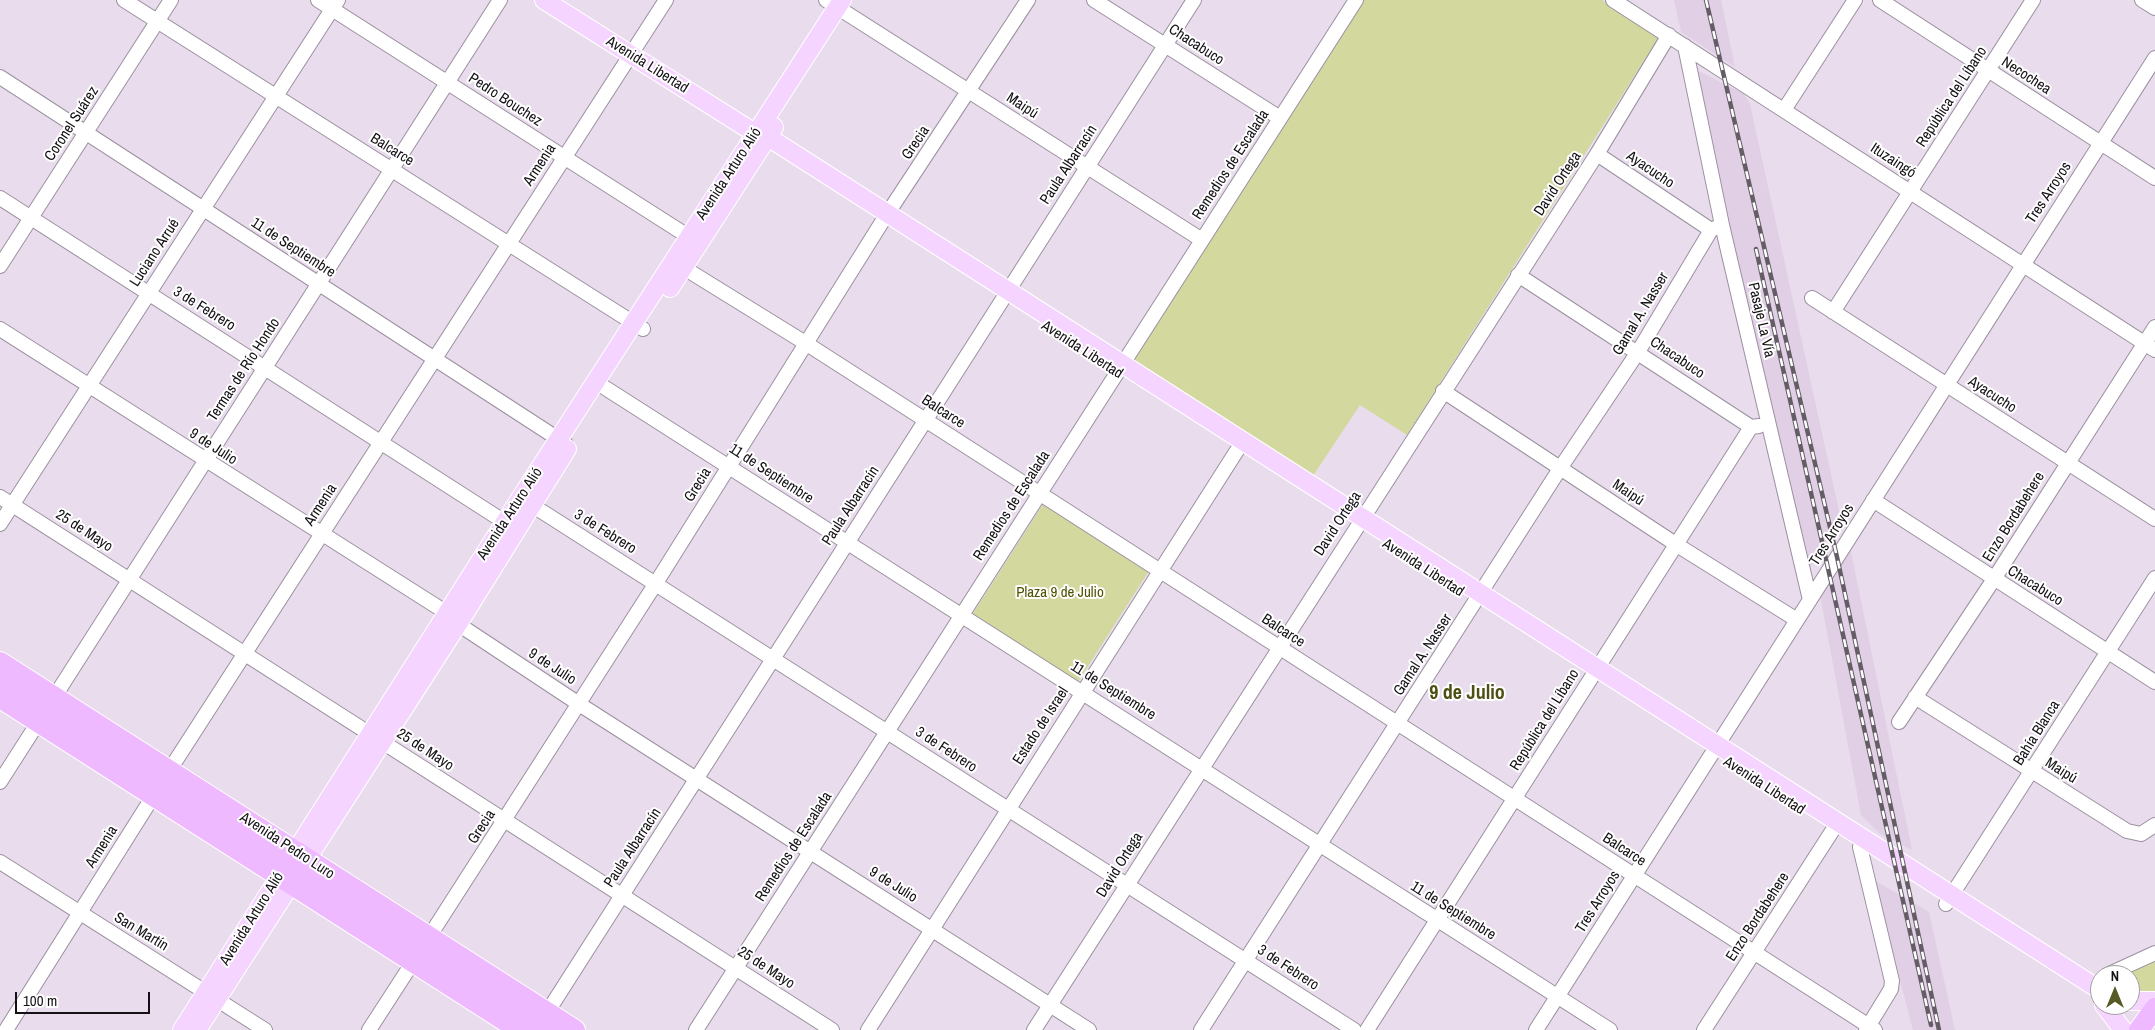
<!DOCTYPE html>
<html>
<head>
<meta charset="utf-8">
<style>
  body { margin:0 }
  #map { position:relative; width:2155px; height:1030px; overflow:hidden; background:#e9dded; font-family:"Archivo Narrow",sans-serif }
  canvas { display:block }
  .north { position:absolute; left:2090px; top:965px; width:50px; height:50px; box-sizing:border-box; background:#fff; border:1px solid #a19fa1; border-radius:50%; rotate:0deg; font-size:14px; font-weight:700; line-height:20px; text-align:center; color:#141015 }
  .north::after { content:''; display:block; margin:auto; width:18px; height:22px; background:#575927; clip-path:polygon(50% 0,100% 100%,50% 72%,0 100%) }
  .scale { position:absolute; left:15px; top:992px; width:135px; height:22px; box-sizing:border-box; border:2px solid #141015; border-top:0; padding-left:6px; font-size:15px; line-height:18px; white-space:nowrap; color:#141015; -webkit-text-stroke:4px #fff; paint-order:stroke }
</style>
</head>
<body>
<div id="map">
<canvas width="2155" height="1030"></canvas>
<div class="north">N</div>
<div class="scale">100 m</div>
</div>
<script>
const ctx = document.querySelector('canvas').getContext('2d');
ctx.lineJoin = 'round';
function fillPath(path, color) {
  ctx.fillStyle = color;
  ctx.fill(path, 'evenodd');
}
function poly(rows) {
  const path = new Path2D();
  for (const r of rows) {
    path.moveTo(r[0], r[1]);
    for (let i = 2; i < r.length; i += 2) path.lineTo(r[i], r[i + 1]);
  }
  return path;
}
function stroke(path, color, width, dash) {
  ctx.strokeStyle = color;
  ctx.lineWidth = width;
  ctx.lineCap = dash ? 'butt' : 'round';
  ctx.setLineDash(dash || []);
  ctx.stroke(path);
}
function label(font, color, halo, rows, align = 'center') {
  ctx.font = font + ' "Archivo Narrow",sans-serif';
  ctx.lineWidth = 4;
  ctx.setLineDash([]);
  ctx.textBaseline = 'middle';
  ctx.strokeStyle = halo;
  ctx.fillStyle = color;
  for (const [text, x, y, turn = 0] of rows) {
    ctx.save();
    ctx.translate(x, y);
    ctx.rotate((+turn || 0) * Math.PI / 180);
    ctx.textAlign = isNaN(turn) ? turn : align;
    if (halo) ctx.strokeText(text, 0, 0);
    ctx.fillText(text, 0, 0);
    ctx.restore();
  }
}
fillPath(poly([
  [1674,0,1721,0,1735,67,1681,32],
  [1693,68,1744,94,1750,104,1841,520,1807,572],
  [1850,547,1912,850,1880,834,1861,815,1820,595],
  [1874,880,1929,912,1955,1030,1913,1030]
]), '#e0cfe5');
fillPath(poly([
  [1363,0,1602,0,1659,37,1407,435,1360,405,1311,479,1133,362,1133,359],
  [1043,504,1149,571,1078,682,972,615],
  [2155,958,2155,995,2130,995,2130,975,2118,975]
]), '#d3d89f');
const minor = poly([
  [124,0,643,329],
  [318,0,697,242],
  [826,0,1202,240],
  [1094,0,1280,118],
  [1613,0,2155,350],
  [1880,0,2155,178],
  [2142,0,2155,8],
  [1685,46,1722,225,1810,600],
  [0,77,566,444],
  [1784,110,1855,0],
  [1597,154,1711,230],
  [0,198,514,528],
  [676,263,807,344,1875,1030],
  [0,266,171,0],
  [1518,275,1751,427,1759,426],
  [1812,298,2155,519],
  [1833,312,2033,0],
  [0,329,447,613,458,624,579,704,1089,1030],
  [596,382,1610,1030],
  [1443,391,1677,545,1797,620],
  [0,497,832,1030],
  [524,500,1354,1030],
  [1873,500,2155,682],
  [0,524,338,0],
  [1915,697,2127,831,2141,834,2155,825],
  [1899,722,1994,579,2155,327],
  [0,782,500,0],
  [1860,847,1892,981,1891,989,1866,1030],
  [0,862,265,1030],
  [1946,904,2155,578],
  [429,937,656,583,882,222,1028,0],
  [2107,975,2155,953],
  [543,1019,1194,0],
  [6,1030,169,771,666,0],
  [369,1030,413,962],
  [696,1030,1356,0],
  [868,1030,1243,441],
  [1034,1030,1597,154,1669,35],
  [1201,1030,1561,467,1638,352,1711,230,1722,225],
  [1367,1030,1751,427],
  [1536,1030,2155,58],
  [1704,1030,1838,822]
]);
const major = poly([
  [544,0,750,130,768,137,2100,990],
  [670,288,774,127],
  [2130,1001,2155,1001],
  [2104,1005,2123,1030],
  [182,1030,505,522,842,0],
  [197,1030,458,624,567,449]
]);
const highway = poly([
  [0,662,575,1030],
  [0,679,547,1030],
  [0,698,519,1030],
  [2139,1030,2155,1008]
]);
stroke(minor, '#9b909f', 16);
stroke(major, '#fff', 20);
stroke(highway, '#fff', 22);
stroke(minor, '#fff', 14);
stroke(major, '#f5d5ff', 18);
stroke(highway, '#efb9ff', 20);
const rail = poly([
  [1706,0,1837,557,1939,1030],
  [1756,249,1931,1025]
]);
stroke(rail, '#645d66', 4.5);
stroke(rail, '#fff', 2.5, [8]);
label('15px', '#141015', '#fff', [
  ["Chacabuco",1196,45,33],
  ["Avenida Libertad",647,65,32],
  ["Necochea",2026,76,33],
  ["República del Líbano",1952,97,-57],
  ["Pedro Bouchez",505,100,33],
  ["Maipú",1022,106,33],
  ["Coronel Suárez",72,124,-57],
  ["Grecia",916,143,-56],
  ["Balcarce",392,150,32],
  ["Ituzaingó",1893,161,33],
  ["Armenia",540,165,-57],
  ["Paula Albarracín",1069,165,-57],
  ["Remedios de Escalada",1231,165,-57],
  ["Ayacucho",1650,170,34],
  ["Avenida Arturo Alió",729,174,-57],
  ["David Ortega",1558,184,-57],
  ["Tres Arroyos",2049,193,-57],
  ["11 de Septiembre",293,248,33],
  ["Luciano Arrué",155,253,-57],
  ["3 de Febrero",204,309,32],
  ["Gamal A. Nasser",1641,314,-59],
  ["Pasaje La Vía",1761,320,77],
  ["Avenida Libertad",1082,350,33],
  ["Chacabuco",1677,358,34],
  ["Termas de Río Hondo",244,370,-57],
  ["Ayacucho",1992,395,33],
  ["Balcarce",943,412,33],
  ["9 de Julio",213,447,33],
  ["11 de Septiembre",771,474,33],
  ["Grecia",698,485,-58],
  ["Maipú",1628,493,34],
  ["Armenia",321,505,-57],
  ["Paula Albarracín",851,506,-57],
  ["Remedios de Escalada",1012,506,-57],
  ["Avenida Arturo Alió",510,514,-57],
  ["Enzo Bordabehere",2014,517,-58],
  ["David Ortega",1338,524,-57],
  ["25 de Mayo",84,531,33],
  ["3 de Febrero",605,532,32],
  ["Tres Arroyos",1832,535,-58],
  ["Avenida Libertad",1423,568,33],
  ["Chacabuco",2035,586,32],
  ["Balcarce",1283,631,33],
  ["Gamal A. Nasser",1423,655,-57],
  ["9 de Julio",552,667,33],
  ["11 de Septiembre",1113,691,32],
  ["República del Líbano",1545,720,-58],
  ["Estado de Israel",1041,726,-57],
  ["Bahía Blanca",2037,733,-58],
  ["25 de Mayo",425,750,33],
  ["3 de Febrero",946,750,33],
  ["Maipú",2061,771,32],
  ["Avenida Libertad",1764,786,33],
  ["Grecia",482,827,-57],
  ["Avenida Pedro Luro",287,846,33],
  ["Armenia",102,847,-58],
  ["Remedios de Escalada",794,847,-57],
  ["Paula Albarracín",633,848,-57],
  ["Balcarce",1624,850,33],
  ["David Ortega",1120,865,-58],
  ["9 de Julio",893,885,32],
  ["Tres Arroyos",1598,902,-58],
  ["11 de Septiembre",1453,911,32],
  ["Enzo Bordabehere",1758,917,-57],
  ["Avenida Arturo Alió",252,919,-58],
  ["San Martín",141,932,31],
  ["25 de Mayo",766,968,33],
  ["3 de Febrero",1288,968,33]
]);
label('15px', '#4f5100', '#fff', [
  ["Plaza 9 de Julio",1060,593]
]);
label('bold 20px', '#4d4f13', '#fff', [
  ["9 de Julio",1467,694]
]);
</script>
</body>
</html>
